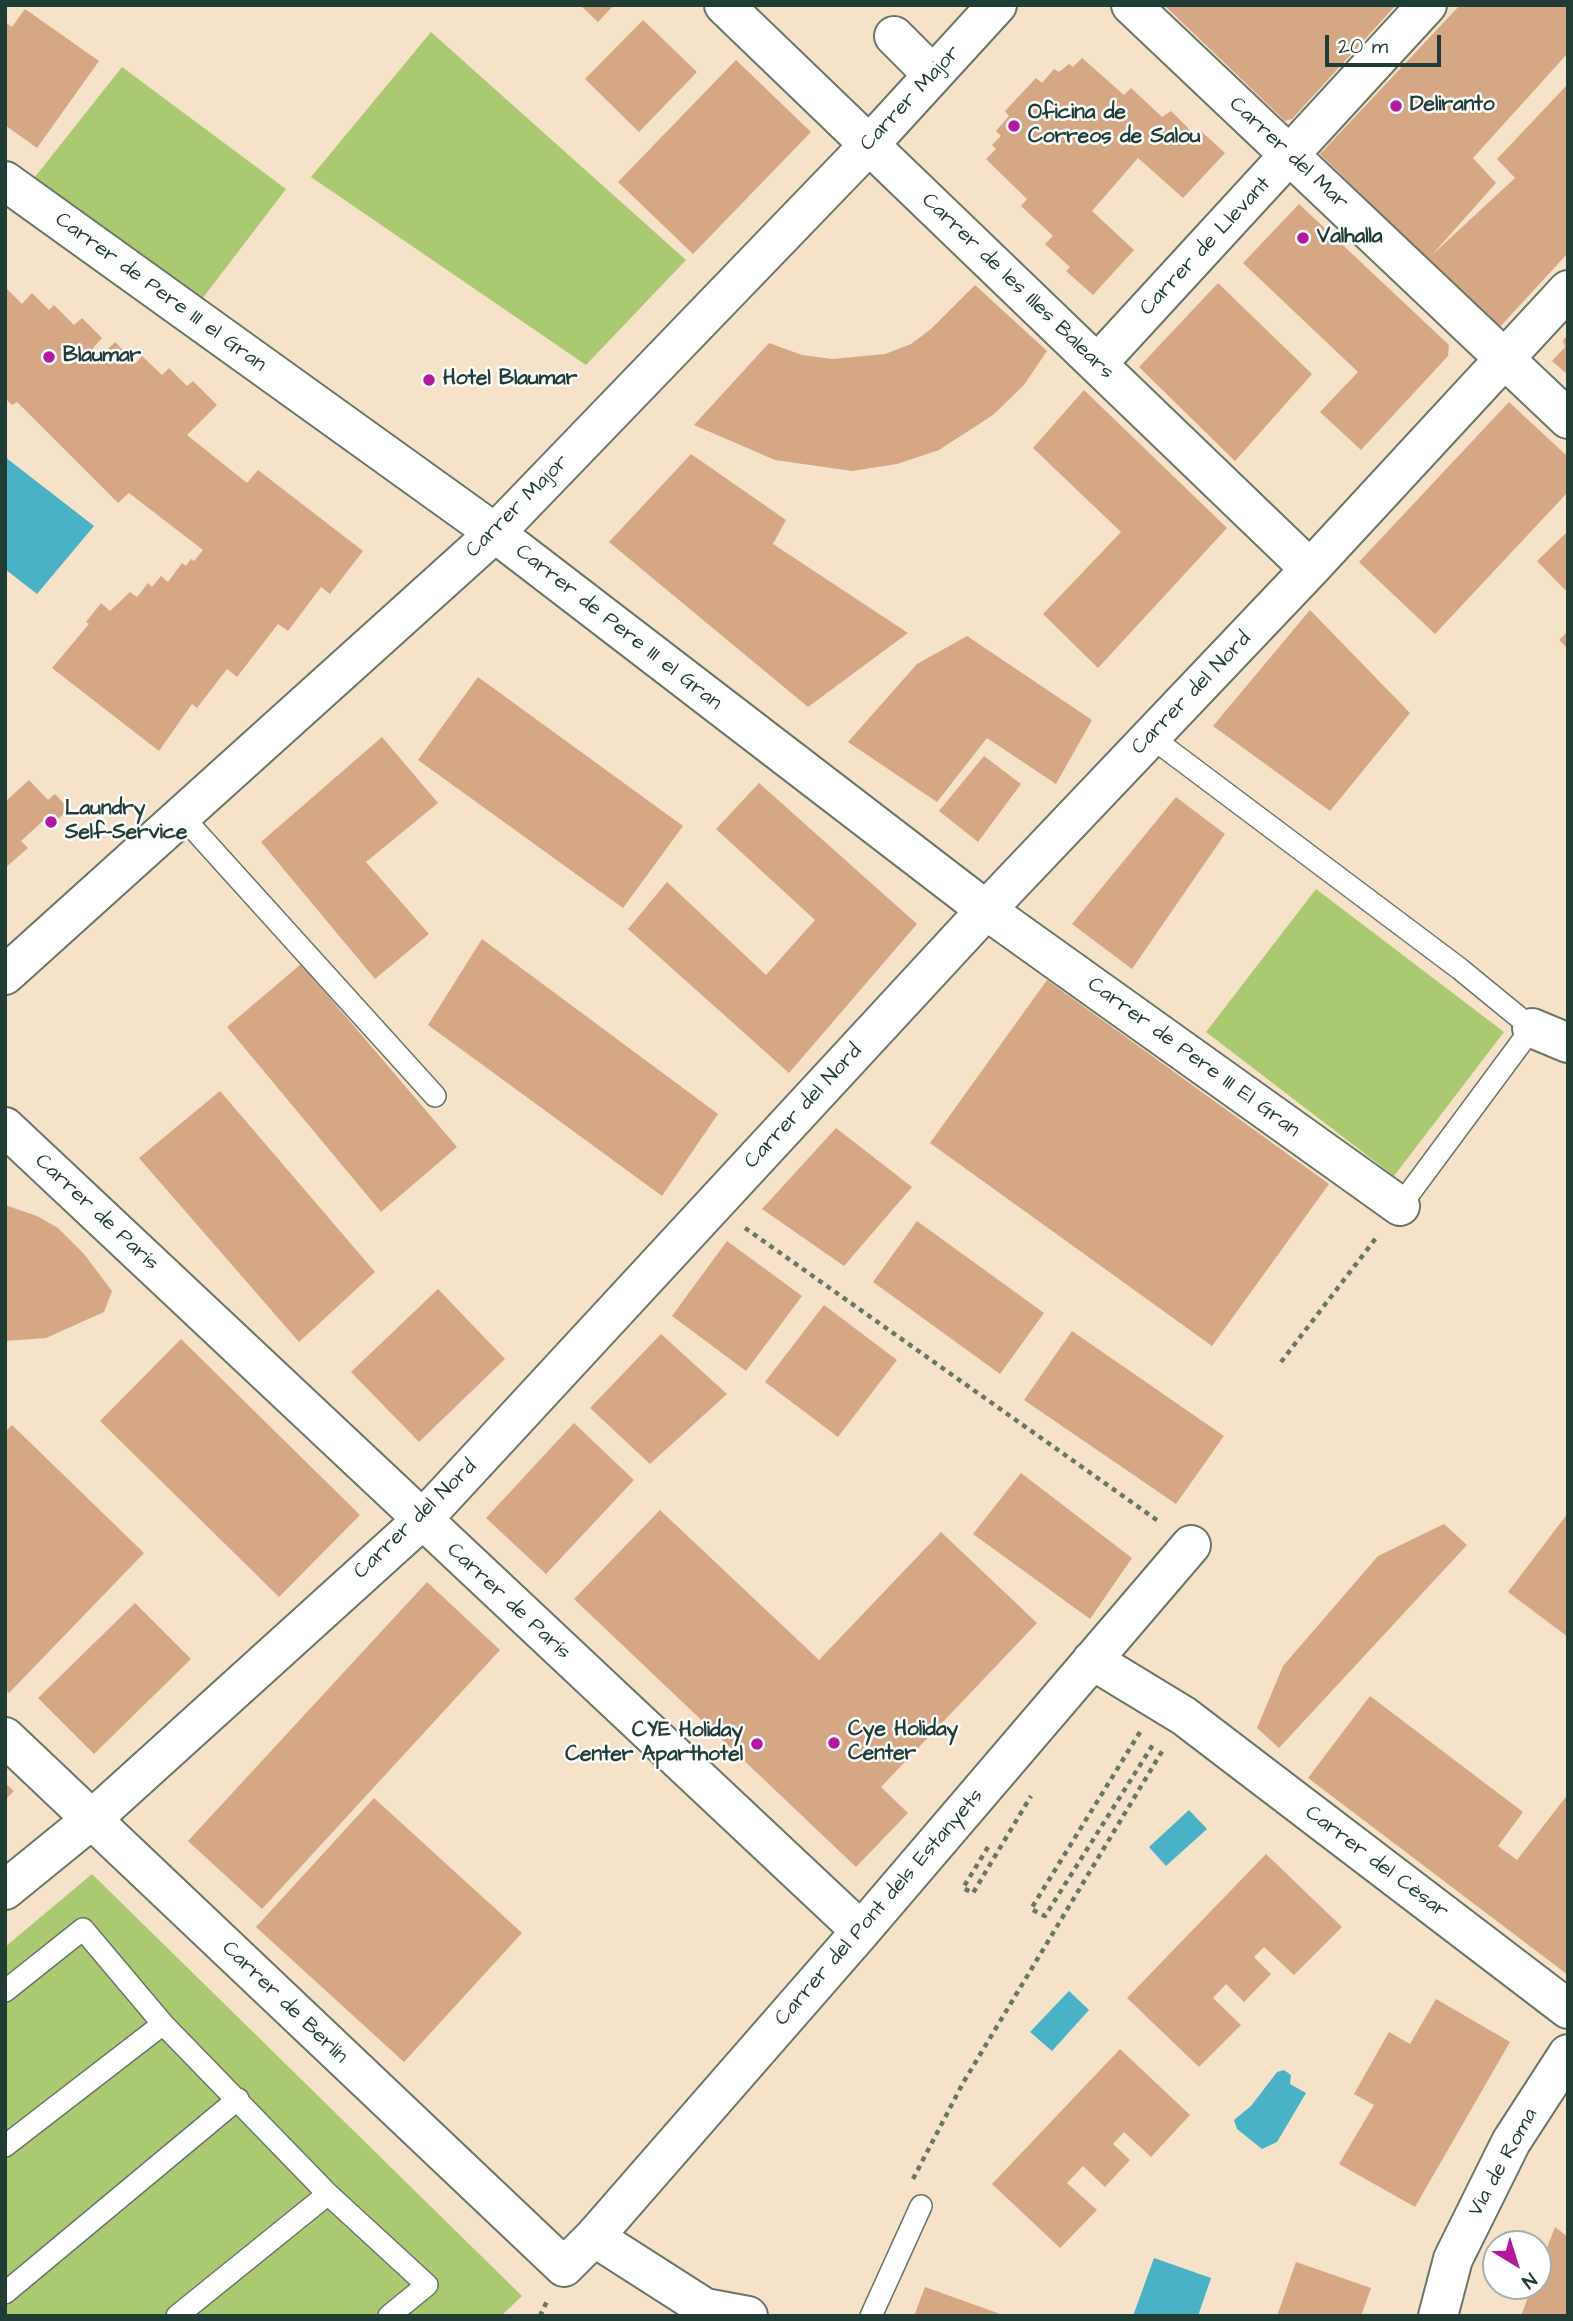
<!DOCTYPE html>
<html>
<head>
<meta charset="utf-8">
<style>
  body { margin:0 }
  #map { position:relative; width:1573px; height:2321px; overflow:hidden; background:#f5e2c8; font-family:"Architects Daughter",sans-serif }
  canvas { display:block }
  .frame { position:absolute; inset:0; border:7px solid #1f3d34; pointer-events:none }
  .north { position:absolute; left:1482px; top:2230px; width:70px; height:70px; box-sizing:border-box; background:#fff; border:2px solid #a5b1ae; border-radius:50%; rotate:142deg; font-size:19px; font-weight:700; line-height:28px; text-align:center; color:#1f3d34 }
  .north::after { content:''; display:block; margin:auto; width:24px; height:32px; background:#b5179e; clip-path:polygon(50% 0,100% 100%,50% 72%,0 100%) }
  .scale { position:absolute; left:1325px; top:35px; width:116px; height:32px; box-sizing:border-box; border:4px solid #1f3d34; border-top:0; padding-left:9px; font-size:21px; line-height:24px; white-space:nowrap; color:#1f3d34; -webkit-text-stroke:5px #fff; paint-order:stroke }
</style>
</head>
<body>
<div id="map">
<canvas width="1573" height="2321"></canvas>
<div class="frame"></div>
<div class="north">N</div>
<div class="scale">20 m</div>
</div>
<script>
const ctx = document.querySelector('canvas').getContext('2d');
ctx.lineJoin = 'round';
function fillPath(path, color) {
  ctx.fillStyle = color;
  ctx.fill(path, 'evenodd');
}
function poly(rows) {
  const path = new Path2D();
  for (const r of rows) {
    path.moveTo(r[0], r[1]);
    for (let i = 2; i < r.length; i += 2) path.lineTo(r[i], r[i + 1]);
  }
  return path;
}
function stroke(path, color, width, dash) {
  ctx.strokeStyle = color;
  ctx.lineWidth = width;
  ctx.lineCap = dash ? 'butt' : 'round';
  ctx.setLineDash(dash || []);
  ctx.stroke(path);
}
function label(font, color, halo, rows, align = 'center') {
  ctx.font = font + ' "Architects Daughter",sans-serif';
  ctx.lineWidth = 5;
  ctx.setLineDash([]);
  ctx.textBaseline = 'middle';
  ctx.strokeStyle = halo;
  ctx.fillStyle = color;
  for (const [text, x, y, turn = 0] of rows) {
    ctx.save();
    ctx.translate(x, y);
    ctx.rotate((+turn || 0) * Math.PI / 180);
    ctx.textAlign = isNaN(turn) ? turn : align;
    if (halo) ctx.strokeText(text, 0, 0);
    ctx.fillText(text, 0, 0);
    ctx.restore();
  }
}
fillPath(poly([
  [431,32,686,260,586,365,311,177],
  [122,67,286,189,202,299,31,182],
  [1316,889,1504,1032,1394,1176,1206,1032],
  [92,1874,522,2296,501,2316,5,2316,5,1947]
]), '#abc970');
fillPath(poly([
  [5,457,94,526,37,594,5,569],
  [1189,1810,1207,1829,1166,1866,1149,1847],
  [1069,1991,1089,2010,1052,2051,1030,2032],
  [1284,2070,1291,2075,1290,2084,1306,2093,1277,2142,1262,2149,1237,2129,1234,2120,1251,2106,1277,2072],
  [1154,2258,1211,2278,1198,2316,1133,2316]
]), '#49b2c7');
fillPath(poly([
  [580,5,614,5,598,22],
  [1164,5,1396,5,1292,119,1285,121],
  [1460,5,1568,5,1568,53,1473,158,1496,183,1432,255,1515,178,1497,159,1568,84,1568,253,1498,329,1320,154],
  [25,9,99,61,37,148,5,125,5,22,12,27],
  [643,20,697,72,639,132,585,79],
  [1082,58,1124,95,1131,88,1162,117,1171,111,1195,135,1200,130,1225,153,1183,198,1138,158,1092,211,1134,250,1093,295,1066,271,1070,267,1045,244,1053,236,1021,206,1027,199,986,159,996,149,992,145,1001,136,996,131,1009,116,1005,111,1036,78,1042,83,1054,69,1059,72,1069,64,1073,67],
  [736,60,811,132,693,254,618,182],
  [1299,204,1449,345,1448,356,1361,450,1320,412,1358,372,1243,263],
  [1218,283,1312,374,1235,461,1139,367],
  [975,285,1047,351,1024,385,993,415,939,450,897,464,852,471,775,460,694,425,769,343,802,355,832,359,885,354,911,344,931,329],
  [5,287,22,304,32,293,49,310,54,305,74,325,82,318,102,338,93,348,101,356,115,342,136,363,142,356,162,375,169,368,187,386,193,381,217,405,187,435,247,483,258,470,363,551,330,594,321,587,288,631,278,624,237,677,227,669,197,708,192,704,159,751,52,668,89,624,86,622,101,603,110,611,130,592,137,597,148,583,152,587,161,576,168,582,182,563,186,566,191,559,194,561,203,550,129,493,118,503,17,402,12,405,5,398],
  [1568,335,1568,375,1552,361,1565,347,1563,340],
  [1084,390,1227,528,1098,668,1043,614,1121,532,1033,448],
  [1509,402,1568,457,1568,492,1435,634,1359,562],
  [691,454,786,520,773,544,908,633,808,707,609,542],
  [1568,531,1568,587,1565,590,1537,561],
  [1310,610,1410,713,1330,811,1213,726],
  [1568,631,1568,649,1559,640],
  [967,636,1092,720,1056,784,987,738,937,802,848,742,917,664],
  [478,677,683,826,623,908,418,760],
  [382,737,438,803,366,862,429,934,375,979,261,842],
  [984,756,1021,784,978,842,939,811],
  [29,780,48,800,55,794,69,809,50,826,44,820,21,841,28,848,5,868,5,802],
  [759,783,917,924,789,1073,628,929,667,882,766,975,815,920,716,829],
  [1176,797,1225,834,1132,969,1072,924],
  [482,939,718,1114,662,1196,428,1025],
  [301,964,457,1147,381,1212,227,1027],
  [1047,980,1329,1184,1212,1346,930,1143],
  [220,1091,375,1272,299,1342,139,1158],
  [836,1128,912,1187,844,1266,762,1209],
  [5,1205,37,1216,58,1228,84,1254,112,1291,104,1312,46,1338,5,1341],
  [917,1221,1044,1313,1000,1374,873,1282],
  [727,1241,802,1296,746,1371,672,1316],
  [438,1289,505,1359,419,1442,351,1372],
  [824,1305,897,1360,838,1437,765,1382],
  [1072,1331,1224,1436,1176,1504,1024,1400],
  [661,1334,727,1394,650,1464,590,1408],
  [181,1339,360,1515,279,1597,100,1421],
  [574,1423,634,1480,546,1574,486,1518],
  [12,1425,144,1553,9,1693,5,1689,5,1432],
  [1021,1473,1132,1558,1090,1619,973,1534],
  [660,1510,819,1660,941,1532,1037,1623,881,1787,908,1813,856,1867,574,1599],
  [1568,1513,1568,1637,1508,1592],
  [1444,1524,1467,1545,1279,1748,1257,1728,1283,1666,1378,1556],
  [427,1582,500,1650,262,1909,188,1841],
  [135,1603,191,1659,94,1754,38,1698],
  [1370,1696,1523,1812,1498,1846,1517,1860,1568,1794,1568,1975,1308,1778],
  [5,1783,14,1791,5,1800],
  [374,1798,522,1933,404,2062,256,1927],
  [1266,1854,1342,1927,1294,1975,1264,1947,1254,1957,1271,1974,1244,2002,1226,1984,1213,1998,1241,2025,1199,2067,1127,1998],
  [1436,1999,1510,2042,1415,2207,1339,2164,1374,2105,1354,2094,1389,2032,1410,2044],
  [1120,2049,1190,2115,1151,2157,1124,2132,1113,2144,1130,2160,1105,2187,1083,2166,1067,2183,1097,2210,1060,2248,992,2184],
  [1555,2227,1568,2237,1568,2316,1521,2316,1532,2286,1538,2286,1538,2271],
  [1296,2262,1371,2288,1361,2316,1277,2316],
  [925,2287,1003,2315,1003,2316,914,2316]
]), '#d6a785');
const lane = poly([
  [1151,737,1460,969,1532,1028,1400,1206],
  [181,815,435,1096],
  [5,1991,83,1929,163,2024,328,2194,427,2285,389,2316],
  [5,2146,163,2024],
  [5,2293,238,2099],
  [177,2316,328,2194],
  [871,2316,921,2206]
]);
const street = poly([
  [724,5,1310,569],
  [1131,5,1568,419],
  [894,36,933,75],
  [5,181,495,533,986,910,1400,1206],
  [1097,364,1427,5],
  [5,975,495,533,869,145,997,5],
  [1532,1028,1568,1043],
  [5,1127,861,1931],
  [1092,1660,1184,1716,1568,2009],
  [5,1737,564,2267,594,2237,861,1931,1191,1545],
  [5,1890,91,1820,421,1521,986,910,1310,569,1568,290],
  [594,2237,705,2308,748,2316],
  [1438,2316,1453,2259,1511,2142,1568,2054]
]);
stroke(lane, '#6a7768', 24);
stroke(street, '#6a7768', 42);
stroke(poly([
  [745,1228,1161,1523],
  [1281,1362,1376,1238],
  [1140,1732,1031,1909,1045,1916,1154,1743],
  [988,1847,963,1888,973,1893,1031,1796],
  [913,2179,963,2083,1164,1748],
  [540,2316,548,2299]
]), '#6a7768', 4.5, [5, 5]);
stroke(lane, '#fff', 21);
stroke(street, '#fff', 38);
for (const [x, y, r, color] of [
  [1396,106,7,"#b5179e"],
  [1014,126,7,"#b5179e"],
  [1303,238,7,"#b5179e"],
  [49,357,7,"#b5179e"],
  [429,380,7,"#b5179e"],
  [51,822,7,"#b5179e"],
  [834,1743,7,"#b5179e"],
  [757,1744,7,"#b5179e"]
]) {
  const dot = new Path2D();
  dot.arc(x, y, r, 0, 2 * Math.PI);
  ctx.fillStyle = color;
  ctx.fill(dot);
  stroke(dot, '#fff', 2.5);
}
label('21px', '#1f3d34', '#fff', [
  ["Carrer Major",911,99,-47],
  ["Carrer del Mar",1288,154,43],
  ["Carrer de Llevant",1206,247,-47],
  ["Carrer de les Illes Balears",1017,287,44],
  ["Carrer de Pere III el Gran",160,293,36],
  ["Carrer Major",518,507,-45],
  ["Carrer de Pere III el Gran",618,628,38],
  ["Carrer del Nord",1192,694,-46],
  ["Carrer de Pere III El Gran",1193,1058,36],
  ["Carrer del Nord",804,1107,-47],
  ["Carrer de París",96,1213,43],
  ["Carrer del Nord",416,1520,-44],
  ["Carrer de París",508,1602,43],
  ["Carrer del Cèsar",1376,1863,37],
  ["Carrer del Pont dels Estanyets",880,1908,-49],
  ["Carrer de Berlín",284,2003,44],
  ["Via de Roma",1504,2163,-61]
]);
label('bold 21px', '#1f3d34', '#fff', [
  ["Deliranto",1410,106],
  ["Oficina de",1028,114],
  ["Correos de Salou",1028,138],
  ["Valhalla",1317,238],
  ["Blaumar",63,357],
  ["Hotel Blaumar",443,380],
  ["Laundry",65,810],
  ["Self-Service",65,834],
  ["Cye Holiday",848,1731],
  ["Center",848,1755],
  ["CYE Holiday",743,1732,"right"],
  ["Center Aparthotel",743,1756,"right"]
], 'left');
</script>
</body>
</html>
